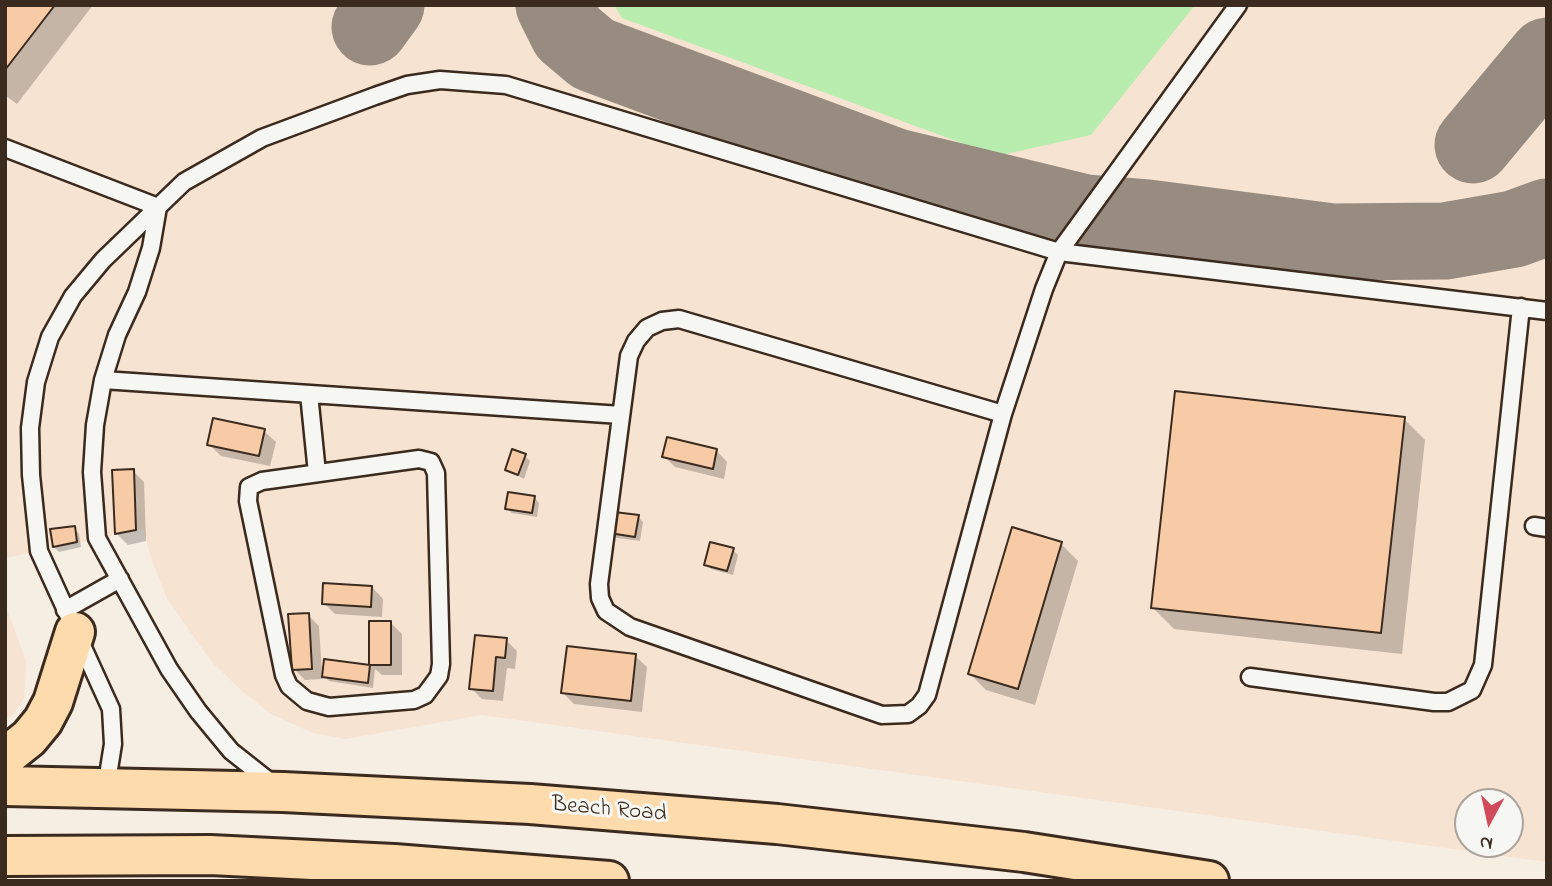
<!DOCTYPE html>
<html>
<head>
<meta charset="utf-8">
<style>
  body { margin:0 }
  #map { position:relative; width:1552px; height:886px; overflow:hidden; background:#f6ede3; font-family:"Indie Flower",sans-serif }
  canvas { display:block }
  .frame { position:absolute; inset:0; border:7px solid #3b2a1e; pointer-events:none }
  .north { position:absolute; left:1454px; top:788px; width:70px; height:70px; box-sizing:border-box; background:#f6f6f2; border:2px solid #aba49d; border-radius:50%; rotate:188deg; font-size:19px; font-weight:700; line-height:28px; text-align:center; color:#3b2a1e }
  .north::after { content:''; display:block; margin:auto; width:24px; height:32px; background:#d1495b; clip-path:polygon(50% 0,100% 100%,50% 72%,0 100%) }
</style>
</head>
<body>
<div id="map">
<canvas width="1552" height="886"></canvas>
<div class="frame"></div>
<div class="north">N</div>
</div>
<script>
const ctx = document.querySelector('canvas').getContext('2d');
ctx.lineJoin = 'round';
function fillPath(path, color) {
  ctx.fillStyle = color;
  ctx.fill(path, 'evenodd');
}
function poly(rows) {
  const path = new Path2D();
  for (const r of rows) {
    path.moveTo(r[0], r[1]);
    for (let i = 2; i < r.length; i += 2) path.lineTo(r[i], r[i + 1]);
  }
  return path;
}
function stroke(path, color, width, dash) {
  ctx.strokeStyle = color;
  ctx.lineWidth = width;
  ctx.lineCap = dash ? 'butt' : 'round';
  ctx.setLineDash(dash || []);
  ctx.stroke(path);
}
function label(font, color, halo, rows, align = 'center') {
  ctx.font = font + ' "Indie Flower",sans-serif';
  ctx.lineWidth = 6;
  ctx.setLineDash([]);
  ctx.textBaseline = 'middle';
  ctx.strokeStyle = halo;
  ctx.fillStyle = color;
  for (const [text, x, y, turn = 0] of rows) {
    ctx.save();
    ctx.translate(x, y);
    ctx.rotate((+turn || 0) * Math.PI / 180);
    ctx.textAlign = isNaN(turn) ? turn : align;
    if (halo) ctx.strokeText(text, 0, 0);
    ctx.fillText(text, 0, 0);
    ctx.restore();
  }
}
fillPath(poly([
  [5,5,1547,5,1547,862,482,715,345,739,313,733,271,714,243,692,211,661,189,630,167,598,152,561,143,529,5,558],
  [1468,802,1510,802,1510,844,1468,844],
  [5,604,26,661,24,698,13,715,5,719]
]), '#f7e3d1');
fillPath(poly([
  [614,5,1195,5,1091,135,997,156,622,18]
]), '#b8edaf');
fillPath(poly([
  [5,5,93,5,17,104,5,95],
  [1404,419,1425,440,1402,654,1174,629,1152,607],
  [264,431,276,442,270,466,221,456,209,444],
  [716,450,727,462,724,479,675,467,664,456],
  [525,456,530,461,524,479,507,470],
  [133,471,144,482,146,541,128,545,117,534],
  [534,497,539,503,537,517,512,513,507,508],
  [638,517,643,522,640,541,610,537,605,531],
  [74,528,79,534,81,547,59,552,54,547],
  [1061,544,1078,561,1035,705,986,690,970,674],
  [733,550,738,555,733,575,711,569,706,564],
  [372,587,383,599,382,617,335,614,324,603],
  [308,615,319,626,322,673,326,661,371,667,370,623,390,622,402,634,402,675,382,675,375,669,373,688,329,681,322,675,323,679,305,680,294,669],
  [506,640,517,651,515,669,507,668,503,701,482,699,471,688],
  [635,656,647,667,642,712,574,704,563,693]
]), '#0003');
stroke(poly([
  [554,5,568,33,593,54,896,167,1085,213,1147,218,1332,242,1445,241,1514,229,1547,217],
  [370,27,386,5],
  [1473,145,1547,56]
]), '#988c80', 77);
const building = poly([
  [5,5,55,5,5,70,5,5],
  [1175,391,1405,417,1381,633,1151,608,1175,391],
  [213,418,265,429,259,456,207,445,213,418],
  [667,437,717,449,713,469,662,457,667,437],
  [512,449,526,454,518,475,505,470,512,449],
  [134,469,136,530,115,534,112,470,134,469],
  [508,492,535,496,532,513,505,509,508,492],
  [606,511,639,515,635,537,603,532,606,511],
  [75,526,77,542,53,547,50,529,75,526],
  [1012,527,1062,542,1018,689,968,674,1012,527],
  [710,542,734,548,727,571,704,565,710,542],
  [323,583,372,586,371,607,322,604,323,583],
  [309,613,312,669,292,670,288,614,309,613],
  [369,621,391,621,391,665,369,665,369,621],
  [475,635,507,638,505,658,496,657,493,691,469,689,475,635],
  [567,646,636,654,631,701,561,693,567,646],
  [324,659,370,665,368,683,322,677,324,659]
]);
fillPath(building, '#f8cba7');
stroke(building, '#3b2a1e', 2);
const service = poly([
  [5,148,158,207],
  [158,207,151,248,137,292,117,335,103,380,95,425,92,472,97,538,169,669,198,711,231,751,274,785],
  [103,380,621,415],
  [309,394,317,473],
  [1003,414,679,319,662,321,647,328,636,341,629,356,599,584,600,598,606,611,630,627,882,715,908,714,919,706,927,695,1003,414,1044,289,1059,252,1238,5],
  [419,459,431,462,436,473,441,664,439,676,425,695,414,700,329,707,307,701,289,686,284,675,248,501,249,487,262,481,419,459],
  [1534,526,1547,528],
  [65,610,120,579],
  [1250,677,1434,702,1448,702,1472,690,1483,665,1521,307],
  [106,788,113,744,111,709,39,551,31,475,30,428,36,382,50,337,73,296,103,260,184,182,262,138,375,96,407,85,440,80,506,85,1059,252,1547,311]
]);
const trunk = poly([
  [5,757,29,738,43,721,53,702,75,632],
  [5,786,283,792,530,804,777,824,1024,852,1209,881],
  [5,856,210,855,394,864,609,881]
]);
stroke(service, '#3b2a1e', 21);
stroke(trunk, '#3b2a1e', 44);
stroke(service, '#f6f6f2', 16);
stroke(trunk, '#fedbac', 38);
label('23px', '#3b2a1e', '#f6f6f2', [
  ["Beach Road",609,811,5]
]);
</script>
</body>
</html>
